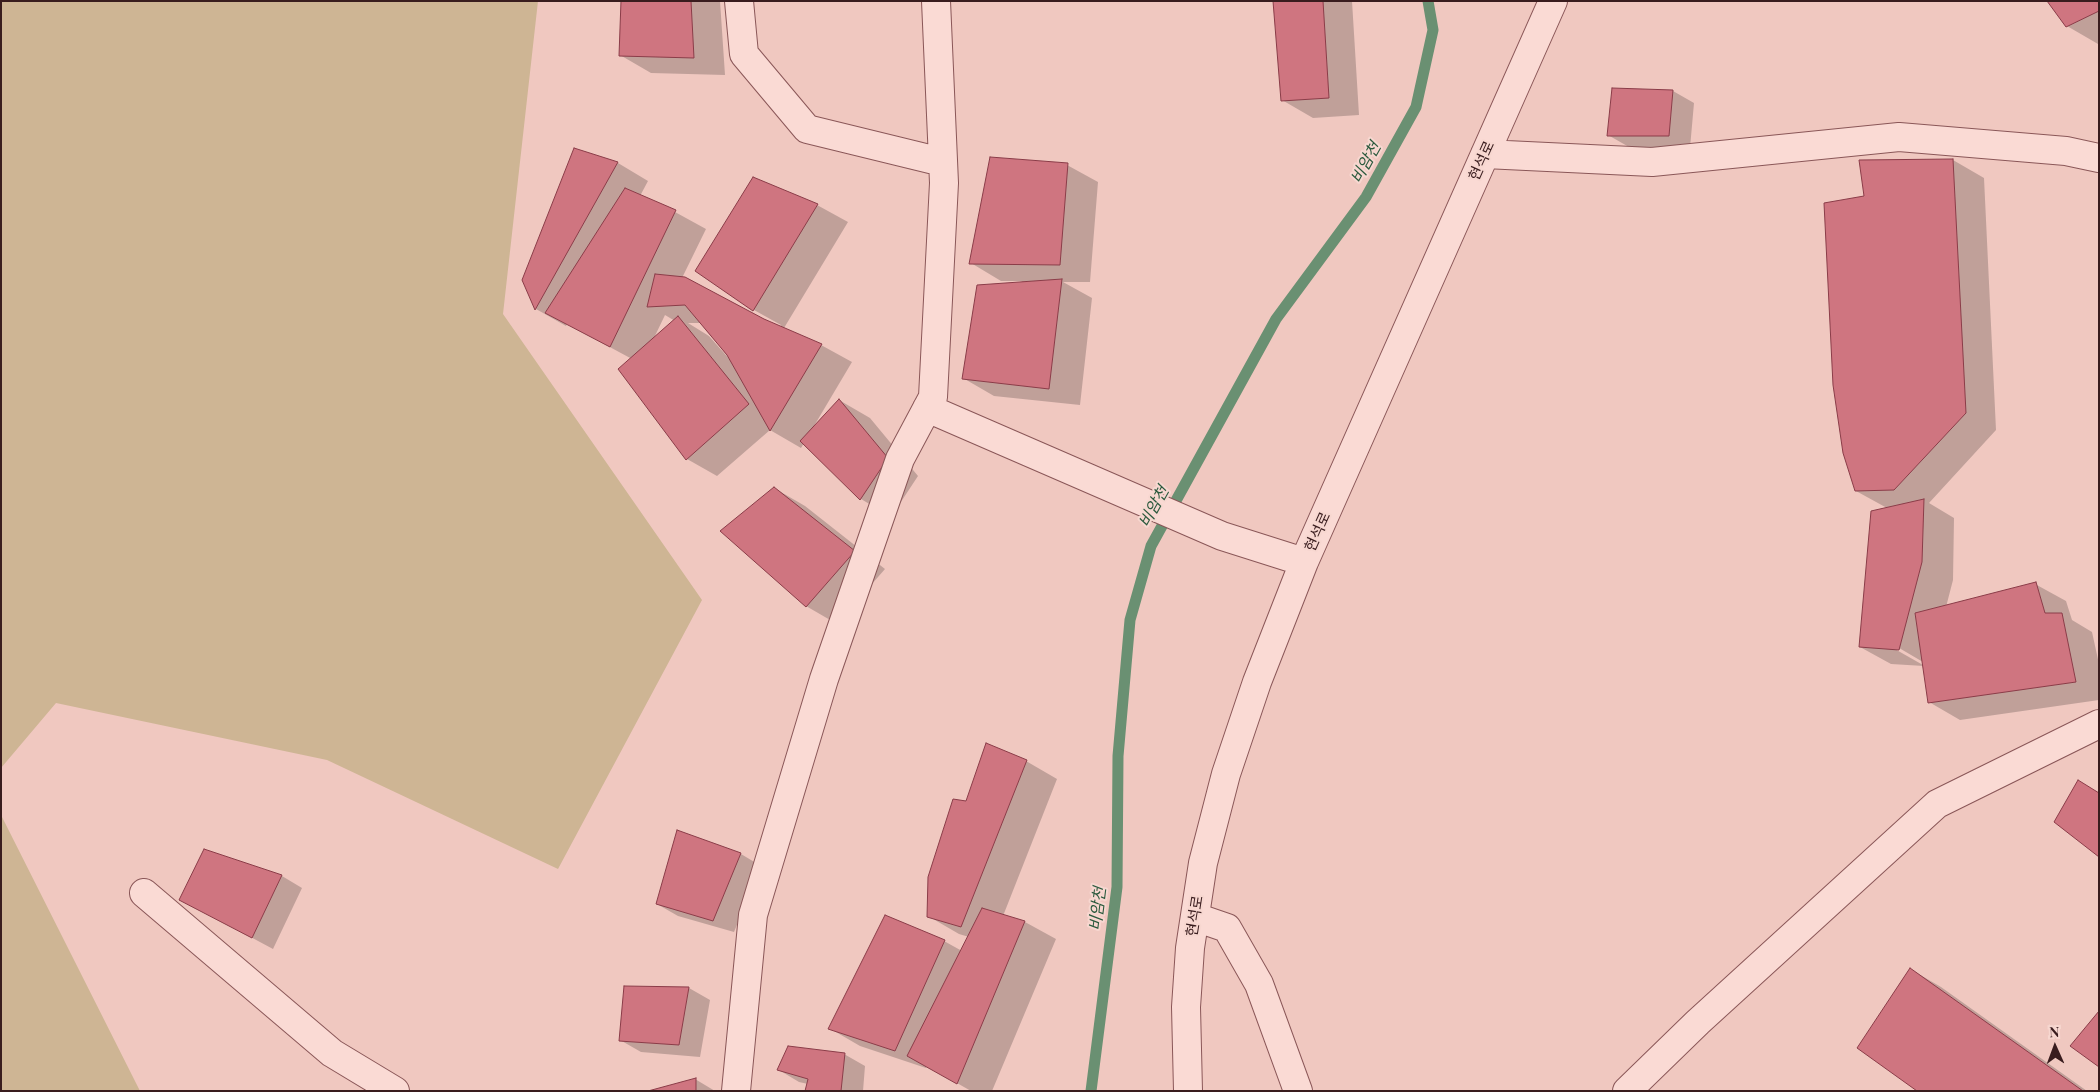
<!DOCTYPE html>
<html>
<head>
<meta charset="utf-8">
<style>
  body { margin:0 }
  #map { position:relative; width:2100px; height:1092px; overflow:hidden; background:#f0c8c0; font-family:"Playfair Display",serif }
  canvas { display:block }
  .frame { position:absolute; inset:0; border:2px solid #391c1e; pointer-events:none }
  .north { position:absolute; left:2030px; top:1022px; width:50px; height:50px; -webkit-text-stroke:4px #f7d7d0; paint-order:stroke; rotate:358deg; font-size:14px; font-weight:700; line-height:20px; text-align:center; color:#391c1e }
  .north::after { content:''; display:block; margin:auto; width:18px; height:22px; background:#391c1e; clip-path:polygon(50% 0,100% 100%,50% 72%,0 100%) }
</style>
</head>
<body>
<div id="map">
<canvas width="2100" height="1092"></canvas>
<div class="frame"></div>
<div class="north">N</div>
</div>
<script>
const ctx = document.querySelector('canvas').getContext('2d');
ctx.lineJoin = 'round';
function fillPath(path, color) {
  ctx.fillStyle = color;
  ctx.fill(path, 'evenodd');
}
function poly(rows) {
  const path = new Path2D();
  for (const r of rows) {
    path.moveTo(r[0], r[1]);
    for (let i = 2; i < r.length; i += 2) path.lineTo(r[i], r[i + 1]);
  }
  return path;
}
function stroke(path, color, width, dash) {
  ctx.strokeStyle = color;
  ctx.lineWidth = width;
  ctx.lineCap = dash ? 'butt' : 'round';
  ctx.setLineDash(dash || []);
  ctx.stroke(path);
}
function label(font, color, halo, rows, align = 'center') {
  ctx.font = font + ' "Playfair Display","Noto Sans KR",serif';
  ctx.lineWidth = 4;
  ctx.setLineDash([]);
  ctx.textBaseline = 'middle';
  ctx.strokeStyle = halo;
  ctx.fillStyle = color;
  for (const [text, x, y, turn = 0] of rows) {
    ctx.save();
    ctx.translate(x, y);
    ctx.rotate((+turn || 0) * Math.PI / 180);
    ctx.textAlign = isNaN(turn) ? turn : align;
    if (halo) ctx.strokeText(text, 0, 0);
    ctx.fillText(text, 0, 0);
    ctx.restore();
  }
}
fillPath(poly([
  [1,1,538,1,503,314,702,600,558,869,327,760,56,703,1,768],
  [1,815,140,1091,1,1091]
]), '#ceb594');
fillPath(poly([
  [623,1,720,1,725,75,651,73,620,55],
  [1274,1,1352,1,1359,115,1313,118,1282,100],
  [2099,1,2099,44,2098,44,2067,26],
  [1614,89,1673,91,1694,103,1690,148,1629,147,1608,135],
  [575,149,618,163,648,181,640,196,675,212,706,229,682,278,780,327,781,325,754,310,697,270,817,205,848,222,784,328,821,345,852,362,814,426,839,400,870,418,918,476,891,517,861,499,804,443,801,448,770,430,717,476,687,459,632,359,567,324,566,326,536,309],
  [665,315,675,321,653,340],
  [688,323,701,323,732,362,709,336],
  [1953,160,1984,178,1996,430,1929,503,1954,518,1953,580,1946,607,2035,584,2066,601,2072,620,2092,632,2099,664,2099,700,1960,720,1929,702,1924,666,1891,664,1860,647,1887,508,1856,491,1866,197],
  [1894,645,1923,662,1923,665,1893,648],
  [1067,165,1098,182,1090,282,1063,282,1092,298,1080,405,994,396,963,378,1022,281,1001,281,971,263],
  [774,488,805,506,885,569,837,624,806,606],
  [1026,761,1057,779,1003,916,1025,922,1056,939,992,1091,971,1091,927,1066,926,1068,860,1046,829,1028,944,941,962,951,969,937,959,934,928,916,967,802],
  [678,832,741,854,761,866,734,932,678,916,657,904],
  [205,851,282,876,302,888,273,949,202,911],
  [1910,969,1941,987,2087,1091,1919,1091],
  [689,988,710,1000,700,1057,641,1052,620,1040],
  [844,1054,865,1066,863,1091,806,1091,808,1084,799,1082,779,1070],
  [695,1079,715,1091,653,1091]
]), '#0003');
stroke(poly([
  [1091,1091,1117,887,1118,756,1130,620,1151,546,1276,319,1366,197,1416,107,1433,30,1428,1]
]), '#6a9072', 11);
const building = poly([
  [621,1,691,1,694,58,619,56,621,1],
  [1273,1,1323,1,1329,98,1281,101,1273,1],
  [2047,1,2099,1,2099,11,2066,27,2047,1],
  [1612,88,1673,90,1669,136,1607,136,1612,88],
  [574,148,618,162,535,310,522,280,574,148],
  [990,157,1068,163,1060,265,969,264,990,157],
  [1953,159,1966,413,1894,490,1855,491,1843,453,1833,385,1824,203,1864,196,1859,160,1953,159],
  [753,177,818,204,753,311,695,271,753,177],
  [625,188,676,210,610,347,545,313,625,188],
  [655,274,685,277,764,319,822,344,770,431,727,355,685,305,647,307,655,274],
  [1062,279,1049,389,962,379,977,285,1062,279],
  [678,316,749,404,686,460,618,369,678,316],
  [839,399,888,458,860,500,800,441,839,399],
  [774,487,855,551,806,607,720,531,774,487],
  [1924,499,1922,562,1899,650,1859,647,1871,511,1924,499],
  [2036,582,2045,613,2062,613,2076,682,1928,703,1915,613,2036,582],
  [986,743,1027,760,961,927,927,917,928,877,953,799,966,801,986,743],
  [2078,780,2099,793,2099,857,2054,822,2078,780],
  [677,830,741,853,713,921,656,904,677,830],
  [204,849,282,875,252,938,179,900,204,849],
  [982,908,1025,921,957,1084,907,1056,982,908],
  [885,915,945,940,895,1051,828,1029,885,915],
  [1910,968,2083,1091,1917,1091,1857,1048,1910,968],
  [624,986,689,987,679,1045,619,1041,624,986],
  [2099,1011,2099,1067,2070,1046,2099,1011],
  [788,1046,845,1053,841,1091,805,1091,808,1079,777,1070,788,1046],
  [696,1078,696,1091,648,1091,696,1078]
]);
fillPath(building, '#cf7580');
stroke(building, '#8a3c48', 1);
const minor = poly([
  [739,1,744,54,807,129,942,162],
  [1485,154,1652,162,1899,137,2066,151,2099,158],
  [927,408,1222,536,1304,562],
  [144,893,332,1053,395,1091],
  [1195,917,1227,928,1259,984,1298,1091],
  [736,1091,753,915,824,679,900,459,933,397,944,183,936,1],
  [1188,1091,1186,1007,1190,948,1203,863,1226,774,1257,682,1304,562,1553,1],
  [1627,1091,1698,1022,1937,804,2099,724]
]);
stroke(minor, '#8a5758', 30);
stroke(minor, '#fadad4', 28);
label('15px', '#391c1e', '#f7d7d0', [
  ["현석로",1482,161,-66],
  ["현석로",1318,532,-66],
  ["현석로",1195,916,-81]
]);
label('italic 16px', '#2b593d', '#f7d7d0', [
  ["비암천",1366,163,-61],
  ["비암천",1154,507,-61],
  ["비암천",1098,909,-83]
]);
</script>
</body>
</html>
